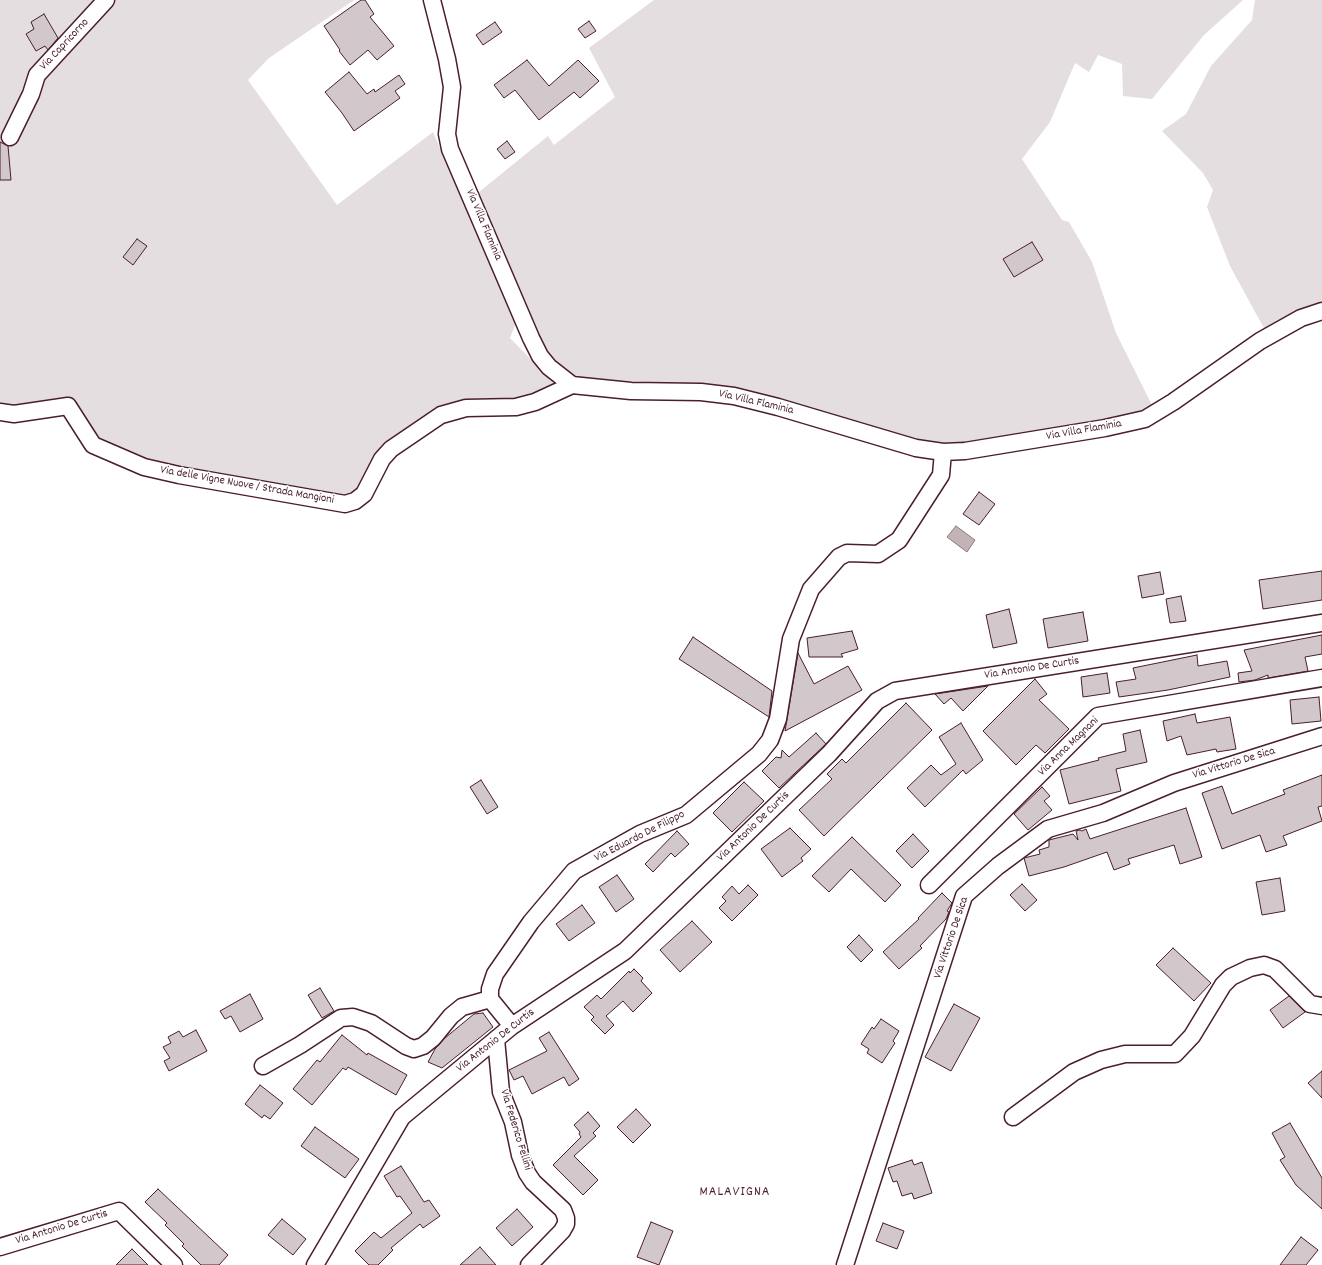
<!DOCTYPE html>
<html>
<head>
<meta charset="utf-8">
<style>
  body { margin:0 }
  canvas { display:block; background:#fff }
</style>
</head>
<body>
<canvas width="1322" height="1265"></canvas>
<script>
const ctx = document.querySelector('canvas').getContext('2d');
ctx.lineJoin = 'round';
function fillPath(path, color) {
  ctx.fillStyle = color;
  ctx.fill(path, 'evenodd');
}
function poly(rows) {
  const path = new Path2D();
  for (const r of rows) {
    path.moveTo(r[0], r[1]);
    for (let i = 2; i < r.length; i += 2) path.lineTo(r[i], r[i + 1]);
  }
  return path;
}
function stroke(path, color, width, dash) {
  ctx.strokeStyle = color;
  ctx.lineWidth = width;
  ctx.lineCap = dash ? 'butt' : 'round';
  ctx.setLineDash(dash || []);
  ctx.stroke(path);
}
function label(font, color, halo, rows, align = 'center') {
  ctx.font = font + ' Dekko,sans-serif';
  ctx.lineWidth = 3;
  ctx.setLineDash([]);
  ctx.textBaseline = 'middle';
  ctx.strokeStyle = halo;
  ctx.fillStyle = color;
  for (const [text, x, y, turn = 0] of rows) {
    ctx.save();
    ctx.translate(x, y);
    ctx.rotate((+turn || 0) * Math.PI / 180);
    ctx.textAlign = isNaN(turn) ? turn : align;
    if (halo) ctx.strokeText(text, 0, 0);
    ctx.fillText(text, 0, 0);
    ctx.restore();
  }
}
fillPath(poly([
  [0,0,354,0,269,58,248,80,337,205,433,132,516,323,510,338,556,385,514,403,450,403,409,430,362,490,344,498,235,479,146,460,102,442,91,434,72,400,18,408,0,406],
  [654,0,1243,0,1204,35,1152,99,1123,96,1122,64,1098,55,1089,72,1075,63,1050,122,1022,159,1062,220,1069,222,1092,262,1116,333,1154,409,1129,416,963,444,940,444,910,438,757,394,703,384,585,380,568,374,543,352,474,196,548,136,554,145,615,97,589,48],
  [1255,0,1322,0,1322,307,1266,332,1230,266,1207,207,1213,190,1203,173,1162,131,1186,114,1211,66,1252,20]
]), '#e5dee0');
const water = poly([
  [956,526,975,540,967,552,947,537,956,526]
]);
fillPath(water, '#c1b3b6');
stroke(water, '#91787e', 1);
const building = poly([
  [361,0,365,0,374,14,370,17,394,46,377,60,368,50,350,65,339,51,340,50,324,26,361,0],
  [44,14,58,38,48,50,45,46,36,51,26,34,34,29,31,22,44,14],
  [589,21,596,31,585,38,578,29,589,21],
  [495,22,502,32,483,45,476,35,495,22],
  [527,60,549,86,578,60,599,81,580,98,574,92,539,120,515,90,504,98,494,85,527,60],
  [349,72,367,94,374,89,375,92,399,75,405,84,395,91,400,98,354,131,342,113,325,92,349,72],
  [507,141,515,152,505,159,497,149,507,141],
  [0,142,8,146,11,180,0,180,0,142],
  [137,239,147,246,133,265,123,257,137,239],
  [1032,242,1043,260,1014,277,1003,259,1032,242],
  [979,492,995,504,979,525,963,514,979,492],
  [1322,571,1322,600,1263,609,1259,580,1322,571],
  [1160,572,1164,594,1142,598,1138,576,1160,572],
  [1181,596,1186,621,1170,623,1166,599,1181,596],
  [1009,609,1017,643,993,648,986,615,1009,609],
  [1083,612,1088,641,1048,648,1043,619,1083,612],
  [852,631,858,649,841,654,843,657,809,657,807,638,852,631],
  [1322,635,1322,654,1305,657,1308,671,1268,678,1268,675,1255,680,1239,682,1238,673,1252,671,1244,650,1322,635],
  [693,637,772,691,769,717,679,659,693,637],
  [798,653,814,684,848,666,862,690,785,731,798,653],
  [1197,655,1198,666,1227,661,1230,677,1168,690,1119,697,1116,682,1136,679,1133,668,1197,655],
  [1107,673,1110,693,1083,697,1081,677,1107,673],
  [1035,679,1047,694,1039,700,1069,729,1045,753,1036,745,1016,765,983,731,1035,679],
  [988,686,963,711,951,698,944,704,935,694,988,686],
  [1319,697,1321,721,1292,724,1290,700,1319,697],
  [906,703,932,730,824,836,799,810,832,779,827,774,842,759,846,763,906,703],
  [1195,714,1197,723,1230,717,1236,749,1217,752,1216,749,1187,755,1181,736,1167,741,1163,721,1195,714],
  [961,723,983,760,966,774,963,770,925,807,907,788,931,765,941,775,956,764,939,737,961,723],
  [1140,730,1147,762,1116,769,1121,791,1069,804,1060,770,1099,760,1098,758,1126,751,1123,734,1140,730],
  [816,733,826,744,779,788,762,771,776,757,781,758,782,750,789,757,816,733],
  [1322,775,1322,806,1318,807,1322,821,1283,836,1287,845,1266,852,1260,835,1222,849,1202,793,1222,786,1232,814,1285,794,1283,790,1322,775],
  [481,780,498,807,487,814,470,787,481,780],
  [744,782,764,801,732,832,713,813,744,782],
  [1042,787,1050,796,1044,801,1052,810,1028,830,1014,814,1042,787],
  [1186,808,1202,857,1180,864,1174,845,1128,859,1130,864,1114,870,1107,852,1064,867,1029,876,1024,858,1040,854,1039,850,1049,847,1049,840,1073,834,1078,840,1076,831,1080,830,1082,831,1086,829,1090,839,1186,808],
  [790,828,811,849,801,858,803,861,782,877,761,849,790,828],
  [677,831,689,844,675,857,671,853,653,872,645,864,677,831],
  [913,834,929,851,912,868,896,851,913,834],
  [852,837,901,885,885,902,851,869,829,892,812,876,852,837],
  [617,875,634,899,616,912,599,887,617,875],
  [1280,878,1285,911,1262,915,1256,882,1280,878],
  [1022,884,1037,900,1025,911,1010,895,1022,884],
  [748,885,758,895,732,921,719,908,726,901,722,897,732,886,739,894,748,885],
  [942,893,952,903,947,911,949,912,946,919,920,946,922,948,899,969,883,952,919,919,918,918,942,893],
  [582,905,595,923,569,941,556,924,582,905],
  [692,921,712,942,680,972,660,950,692,921],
  [859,935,873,950,861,962,847,947,859,935],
  [1173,948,1211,983,1194,1001,1156,965,1173,948],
  [634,969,643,978,641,981,652,993,633,1012,623,1001,606,1016,614,1025,605,1034,591,1020,594,1017,584,1007,597,995,601,999,629,971,630,973,634,969],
  [320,988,334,1011,322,1018,308,995,320,988],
  [250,994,263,1019,240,1032,231,1016,225,1019,220,1011,250,994],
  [1289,996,1305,1012,1283,1028,1270,1010,1289,996],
  [954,1004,980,1018,951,1071,925,1057,954,1004],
  [483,1013,493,1027,442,1068,428,1062,435,1049,445,1038,474,1014,483,1013],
  [881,1019,899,1031,893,1041,895,1043,882,1063,867,1053,869,1049,861,1044,872,1027,874,1029,881,1019],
  [196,1030,207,1051,169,1071,164,1061,170,1058,163,1047,171,1043,168,1037,179,1031,183,1037,196,1030],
  [549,1032,579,1079,569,1086,564,1077,532,1094,523,1076,514,1080,509,1070,547,1051,539,1038,549,1032],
  [342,1035,367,1055,368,1053,407,1075,396,1095,348,1067,346,1070,343,1068,312,1105,293,1089,317,1060,320,1062,342,1035],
  [1322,1071,1322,1098,1308,1083,1322,1071],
  [260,1085,283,1103,270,1119,264,1115,262,1118,245,1104,260,1085],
  [636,1109,651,1125,633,1143,617,1127,636,1109],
  [588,1112,600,1126,593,1133,596,1136,574,1156,598,1180,583,1195,553,1165,581,1137,579,1134,580,1132,574,1125,588,1112],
  [1290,1123,1322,1178,1322,1209,1296,1185,1280,1160,1285,1157,1272,1133,1290,1123],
  [315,1127,359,1159,345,1178,301,1146,315,1127],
  [912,1160,914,1165,922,1162,932,1193,914,1199,912,1193,902,1196,897,1181,893,1182,888,1168,912,1160],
  [401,1166,424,1202,429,1200,440,1216,423,1228,420,1224,391,1248,393,1250,378,1265,369,1265,355,1251,374,1232,381,1238,412,1213,400,1196,397,1197,384,1176,401,1166],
  [158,1189,228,1255,219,1265,201,1265,182,1246,184,1244,165,1225,167,1223,145,1202,158,1189],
  [517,1209,533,1227,512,1246,496,1228,517,1209],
  [282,1219,306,1239,293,1255,268,1235,282,1219],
  [651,1222,673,1231,659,1265,637,1257,651,1222],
  [883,1223,904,1231,897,1249,876,1241,883,1223],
  [1301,1237,1318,1250,1306,1265,1280,1265,1301,1237],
  [480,1247,496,1265,460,1265,480,1247],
  [132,1249,148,1265,116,1265,132,1249]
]);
fillPath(building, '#d2c7cb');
stroke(building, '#4a1f2b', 1);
const minor = poly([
  [432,0,447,59,452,87,447,134,450,149,531,338,540,356,549,367,572,385,631,391,701,392,734,396,778,407,916,448,943,452,965,451,1105,428,1145,419,1173,402,1260,341,1301,318,1322,311],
  [10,137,31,94,37,75,106,0],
  [0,412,14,414,68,406,93,445,144,467,179,475,345,504,355,501,364,494,382,459,391,449,441,415,466,408,516,407,535,402,572,385],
  [929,885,1098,716,1322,678],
  [512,1026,490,999,490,989,495,974,531,922,574,871,640,834,686,815,759,754,770,740,778,719,791,639,811,589,839,557,847,553,878,554,899,540,941,475,943,452],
  [496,1039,501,1092,513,1122,520,1155,527,1173,533,1182,563,1210,566,1218,566,1224,562,1231,529,1265],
  [263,1066,300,1045,341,1018,353,1017,371,1023,406,1046,414,1049,423,1046,433,1038,451,1016,462,1007,490,999],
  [1013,1117,1074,1072,1101,1060,1125,1054,1175,1054,1192,1036,1223,985,1231,977,1250,968,1264,965,1275,969,1310,1004,1322,1006],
  [0,1247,119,1211,174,1265],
  [315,1265,402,1117,512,1026,625,951,829,754,877,701,895,691,1322,623],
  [845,1265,964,896,998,866,1048,829,1103,813,1174,783,1322,736]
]);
stroke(minor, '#4a1f2b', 19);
stroke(minor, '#fff', 16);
label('12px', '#4a1f2b', '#fff', [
  ["Via Capricorno",65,45,-47],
  ["Via Villa Flaminia",483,225,67],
  ["Via Villa Flaminia",756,403,13],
  ["Via Villa Flaminia",1084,431,-10],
  ["Via delle Vigne Nuove / Strada Mangioni",247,486,10],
  ["Via Antonio De Curtis",1032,669,-9],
  ["Via Anna Magnani",1069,747,-44],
  ["Via Vittorio De Sica",1234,764,-17],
  ["Via Antonio De Curtis",754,827,-44],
  ["Via Eduardo De Filippo",640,837,-27],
  ["Via Vittorio De Sica",952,938,-71],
  ["Via Antonio De Curtis",496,1041,-38],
  ["Via Federico Fellini",515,1130,73],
  ["Via Antonio De Curtis",62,1228,-17]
]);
ctx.letterSpacing = '1px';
label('14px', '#4a1f2b', '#fff', [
  ["MALAVIGNA",735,1193]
]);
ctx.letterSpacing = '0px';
</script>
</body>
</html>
